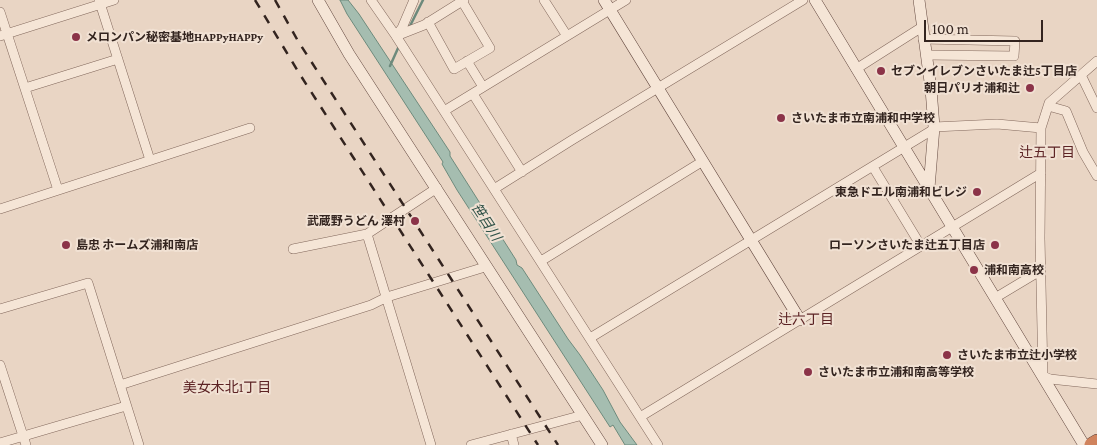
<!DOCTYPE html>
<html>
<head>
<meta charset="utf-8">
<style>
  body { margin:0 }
  #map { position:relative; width:1097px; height:445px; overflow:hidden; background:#e9d5c4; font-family:"Crimson Pro",serif }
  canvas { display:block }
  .scale { position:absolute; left:924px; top:20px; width:119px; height:22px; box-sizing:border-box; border:2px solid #33241f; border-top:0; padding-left:6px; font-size:15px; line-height:18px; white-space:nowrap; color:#33241f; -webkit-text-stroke:4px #f1e1d3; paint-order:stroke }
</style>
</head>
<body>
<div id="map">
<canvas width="1097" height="445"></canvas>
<div class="scale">100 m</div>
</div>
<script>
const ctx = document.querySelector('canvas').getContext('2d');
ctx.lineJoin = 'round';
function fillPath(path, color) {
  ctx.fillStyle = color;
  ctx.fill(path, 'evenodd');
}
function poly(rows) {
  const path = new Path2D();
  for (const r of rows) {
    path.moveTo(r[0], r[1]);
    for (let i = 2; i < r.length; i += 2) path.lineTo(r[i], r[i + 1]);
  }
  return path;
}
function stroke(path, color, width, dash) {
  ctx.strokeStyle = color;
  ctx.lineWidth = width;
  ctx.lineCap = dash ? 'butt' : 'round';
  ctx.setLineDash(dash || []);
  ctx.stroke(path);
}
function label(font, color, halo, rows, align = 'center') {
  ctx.font = font + ' "Crimson Pro","Noto Sans JP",serif';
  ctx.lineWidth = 4;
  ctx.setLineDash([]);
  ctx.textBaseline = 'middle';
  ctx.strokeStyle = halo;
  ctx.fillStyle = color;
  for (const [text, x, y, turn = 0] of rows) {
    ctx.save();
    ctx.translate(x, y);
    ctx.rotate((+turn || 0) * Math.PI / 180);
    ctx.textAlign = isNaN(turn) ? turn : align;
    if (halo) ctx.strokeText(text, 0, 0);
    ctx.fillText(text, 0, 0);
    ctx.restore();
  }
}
const water = poly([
  [340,0,348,0,359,14,450,152,450,156,516,260,517,265,522,268,568,339,580,355,603,390,620,422,637,445,625,445,613,425,610,427,457,190,442,164,443,162,347,14,340,0]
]);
fillPath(water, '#a5bdb0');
stroke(water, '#6d8a7c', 1);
stroke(poly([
  [409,28,423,0],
  [390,66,399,46]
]), '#6d8a7c', 2.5);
const street = poly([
  [99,0,150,160],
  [371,0,396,36,658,445],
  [544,0,567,36],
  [0,12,58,190],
  [428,22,454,69,490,48,462,1],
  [0,36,114,0],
  [396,36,424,25,464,0],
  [396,36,402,28,414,0],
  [923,39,1015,41,1014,56,926,55],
  [467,61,483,87],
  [1097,61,1049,103,1041,128,1040,238,1043,376,1050,379,1097,384],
  [856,69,922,27],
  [1081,75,1097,108],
  [25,88,118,59],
  [473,94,522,172],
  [1048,106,1066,111,1083,152,1097,176],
  [444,111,626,0],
  [934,127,997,124,1041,128],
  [873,167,921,246],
  [494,189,572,140,803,0],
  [0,209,250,128],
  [367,234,431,445],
  [293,249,367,234,437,188],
  [541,261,703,161],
  [995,298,1040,271],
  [0,309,88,283,139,445],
  [590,338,934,129],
  [0,365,26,445],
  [120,385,371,305,387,297,485,267],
  [640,417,1041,173],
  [511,434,514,445],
  [0,443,126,406],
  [471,445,583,415]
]);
const secondary = poly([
  [318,0,349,54,602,445],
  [604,0,800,320],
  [815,0,1084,445],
  [919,0,931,89,934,127,929,188]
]);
const highway = poly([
  [1092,445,1097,442]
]);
stroke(street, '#82685c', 10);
stroke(secondary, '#644940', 12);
stroke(highway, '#503830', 16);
stroke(street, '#f5e5d6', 9);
stroke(secondary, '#f5e5d6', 11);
stroke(highway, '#d0835d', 15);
stroke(poly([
  [255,0,299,73,538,445],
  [275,0,298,41,558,445]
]), '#33241f', 2.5, [9, 9]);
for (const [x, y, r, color] of [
  [76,37,5,"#8b3348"],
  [881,71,5,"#8b3348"],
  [1030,88,5,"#8b3348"],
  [781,118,5,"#8b3348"],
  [977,192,5,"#8b3348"],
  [415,221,5,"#8b3348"],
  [66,245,5,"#8b3348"],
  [995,245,5,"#8b3348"],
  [974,270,5,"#8b3348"],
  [947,355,5,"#8b3348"],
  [808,372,5,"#8b3348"]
]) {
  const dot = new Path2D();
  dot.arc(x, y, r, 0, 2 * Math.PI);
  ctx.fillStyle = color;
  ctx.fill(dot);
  stroke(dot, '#f1e1d3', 2);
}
label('bold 12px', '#33241f', '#f1e1d3', [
  ["メロンパン秘密基地HAPPyHAPPy",86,37],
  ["セブンイレブンさいたま辻5丁目店",891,71],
  ["朝日パリオ浦和辻",1020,88,"right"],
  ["さいたま市立南浦和中学校",791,118],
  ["東急ドエル南浦和ビレジ",967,192,"right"],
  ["武蔵野うどん 澤村",405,221,"right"],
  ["島忠 ホームズ浦和南店",76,245],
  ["ローソンさいたま辻五丁目店",985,245,"right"],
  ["浦和南高校",984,270],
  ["さいたま市立辻小学校",957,355],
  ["さいたま市立浦和南高等学校",818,372]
], 'left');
label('14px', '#5c2324', '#f1e1d3', [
  ["辻五丁目",1047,153],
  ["辻六丁目",806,320],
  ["美女木北1丁目",227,388]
]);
label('italic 14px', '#305248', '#f1e1d3', [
  ["笹目川",486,222,57]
]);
</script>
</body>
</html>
